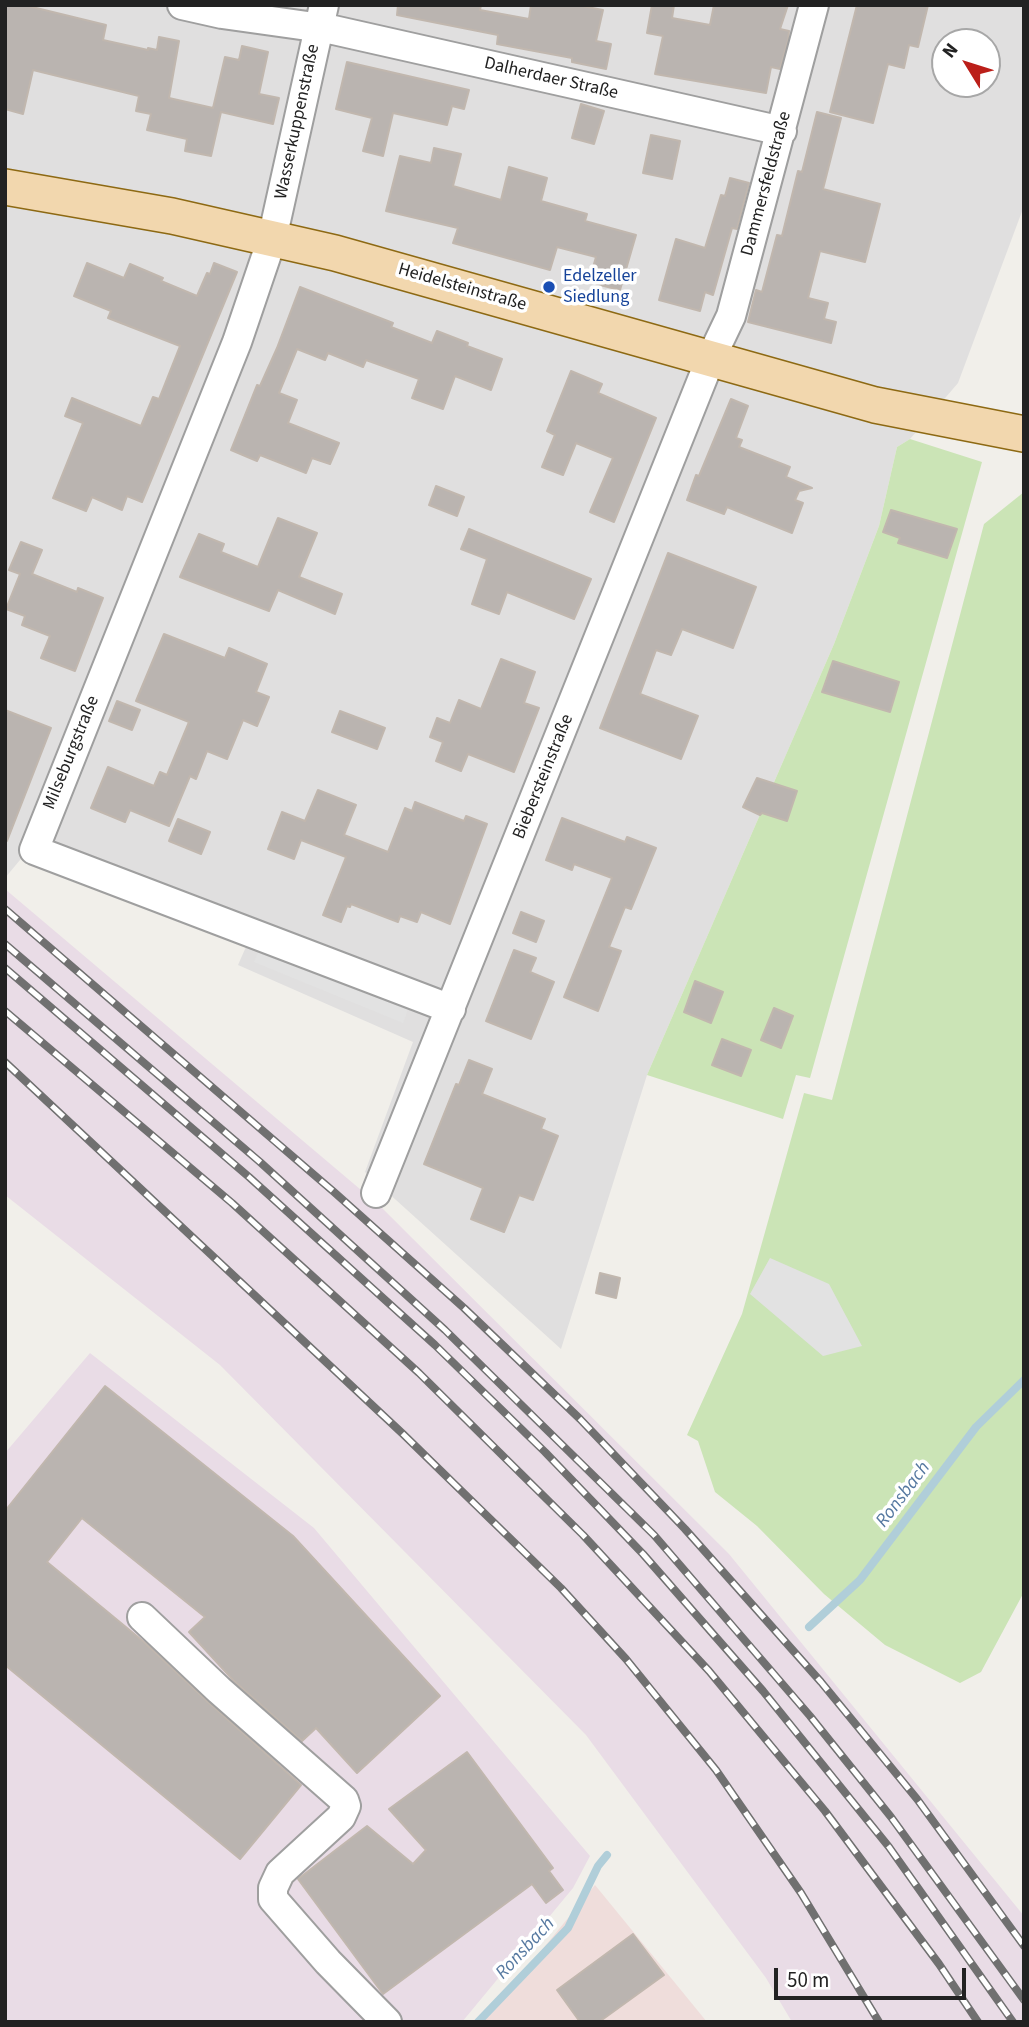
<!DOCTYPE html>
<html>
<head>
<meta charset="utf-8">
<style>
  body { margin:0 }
  #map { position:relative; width:1029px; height:2027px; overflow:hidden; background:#f1efea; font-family:"Source Sans 3",sans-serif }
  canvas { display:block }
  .frame { position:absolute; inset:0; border:7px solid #222; pointer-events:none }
  .north { position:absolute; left:931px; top:28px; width:70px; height:70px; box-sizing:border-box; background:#fff; border:2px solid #a7a7a7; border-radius:50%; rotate:308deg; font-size:19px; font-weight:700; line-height:28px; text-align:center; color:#222 }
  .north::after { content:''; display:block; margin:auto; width:24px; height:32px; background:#bb1f19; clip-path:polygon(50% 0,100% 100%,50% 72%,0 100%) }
  .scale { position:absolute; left:774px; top:1968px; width:192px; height:32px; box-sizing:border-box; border:4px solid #222; border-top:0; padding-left:9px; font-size:21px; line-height:24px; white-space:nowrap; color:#222; -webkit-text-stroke:5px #fff; paint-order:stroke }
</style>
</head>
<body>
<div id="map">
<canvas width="1029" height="2027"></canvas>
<div class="frame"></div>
<div class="north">N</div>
<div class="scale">50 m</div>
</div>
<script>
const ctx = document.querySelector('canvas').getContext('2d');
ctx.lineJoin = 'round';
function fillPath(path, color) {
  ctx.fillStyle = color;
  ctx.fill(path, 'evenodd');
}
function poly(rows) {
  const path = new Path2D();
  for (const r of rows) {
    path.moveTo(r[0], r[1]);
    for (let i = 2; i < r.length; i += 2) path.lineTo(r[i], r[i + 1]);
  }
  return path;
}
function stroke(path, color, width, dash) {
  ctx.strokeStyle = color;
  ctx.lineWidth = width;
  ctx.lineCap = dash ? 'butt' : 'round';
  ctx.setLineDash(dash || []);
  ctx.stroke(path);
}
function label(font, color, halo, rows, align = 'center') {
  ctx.font = font + ' "Source Sans 3",sans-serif';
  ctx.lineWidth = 7;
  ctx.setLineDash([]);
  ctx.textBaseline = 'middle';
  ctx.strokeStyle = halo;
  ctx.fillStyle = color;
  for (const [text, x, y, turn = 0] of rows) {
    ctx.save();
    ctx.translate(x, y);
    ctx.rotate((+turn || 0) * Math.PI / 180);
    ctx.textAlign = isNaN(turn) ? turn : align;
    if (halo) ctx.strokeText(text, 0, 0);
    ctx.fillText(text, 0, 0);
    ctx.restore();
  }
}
fillPath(poly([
  [5,5,1024,5,1024,206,958,383,910,439,897,447,879,526,834,644,647,1075,561,1349,365,1172,413,1042,238,965,249,940,25,854,5,878],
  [945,42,987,42,987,84,945,84]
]), '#e0dfdf');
fillPath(poly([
  [595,1885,707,2022,483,2022]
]), '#efdddb');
fillPath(poly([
  [5,889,380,1206,729,1554,1024,1916,1024,2022,792,2022,766,1978,586,1735,220,1365,5,1195],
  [90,1353,314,1528,590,1856,573,1888,462,2022,5,2022,5,1453]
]), '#e9dce6');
fillPath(poly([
  [910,439,982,462,810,1078,796,1075,783,1119,647,1075,834,644,879,526,897,447],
  [1024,492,1024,1592,981,1672,960,1683,885,1645,824,1594,757,1526,715,1492,698,1441,687,1435,742,1314,804,1093,832,1100,984,524]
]), '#cbe4b6');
fillPath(poly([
  [262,943,410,1004,403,1023,254,962],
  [770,1258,829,1284,862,1346,823,1356,750,1294]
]), '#e2e2e2');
stroke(poly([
  [809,1627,860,1580,976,1427,1024,1380],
  [478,2022,568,1928,598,1866,607,1855]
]), '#b0ced9', 8);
const building = poly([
  [5,5,24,5,106,25,103,40,148,50,148,48,157,50,159,37,179,41,169,98,213,108,225,57,239,60,242,46,268,52,259,94,279,98,273,124,221,112,211,156,185,151,187,139,147,130,151,114,136,111,139,96,33,70,23,114,5,109,5,5],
  [398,5,481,5,480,10,529,19,531,5,577,5,603,10,596,41,611,44,606,69,572,62,572,58,497,44,498,35,397,15,398,5],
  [652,5,674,5,672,18,710,25,714,5,788,5,780,29,789,31,788,40,780,69,771,67,766,93,655,74,663,36,647,33,652,5],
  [857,5,928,5,918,47,909,45,904,68,888,64,873,123,830,112,857,5],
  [347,62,469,90,464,109,452,106,447,125,393,113,383,156,363,151,372,118,336,109,347,62],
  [581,104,604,111,594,144,572,138,581,104],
  [817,112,841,118,823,189,880,204,865,262,820,251,808,298,828,303,824,319,836,322,831,343,748,322,756,290,762,292,777,235,782,236,798,171,802,172,817,112],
  [651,135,680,141,672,179,643,173,651,135],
  [434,148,461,154,453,186,501,200,509,167,547,178,541,201,587,214,585,221,636,235,620,290,596,284,599,273,592,271,596,257,557,247,550,270,453,243,458,228,386,211,400,156,431,163,434,148],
  [730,178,749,183,737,229,732,228,713,295,705,292,700,311,659,300,676,239,705,248,721,195,725,196,730,178],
  [87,263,124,278,130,264,163,278,161,281,197,296,207,273,210,274,214,263,237,272,142,502,127,496,122,510,92,497,86,511,53,498,83,423,65,416,72,398,141,426,153,397,159,399,180,346,108,318,111,311,74,296,87,263],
  [300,287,393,323,391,327,432,343,437,331,468,343,467,346,502,359,491,390,455,376,443,409,412,398,419,379,366,360,363,367,328,353,325,360,297,349,279,393,297,400,288,423,339,443,330,464,312,458,306,473,260,455,257,461,231,450,257,385,260,386,277,348,300,287],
  [571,371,602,384,598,393,656,418,614,522,590,512,613,458,576,443,563,475,542,467,555,435,547,431,571,371],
  [731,399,748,406,736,438,742,440,739,447,790,467,786,477,812,488,799,491,795,500,803,503,792,533,727,507,724,514,687,500,696,475,699,476,731,399],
  [436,486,464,497,457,516,429,505,436,486],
  [891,510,957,529,947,558,898,543,900,538,883,532,891,510],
  [278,518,317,533,299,577,342,594,335,614,278,590,269,611,180,577,199,534,224,544,221,552,258,567,278,518],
  [469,529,591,579,574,619,507,592,499,614,472,604,487,559,461,549,469,529],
  [21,542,42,550,32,574,77,592,78,588,103,598,75,671,41,658,50,636,22,625,25,616,6,609,20,574,9,570,21,542],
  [668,553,756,587,733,648,682,629,671,655,656,650,640,694,698,716,681,759,600,728,668,553],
  [164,634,225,658,229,648,267,664,256,692,269,697,257,726,243,720,227,759,207,751,196,779,190,776,169,826,130,810,125,822,91,808,108,767,154,786,160,772,167,775,189,722,136,701,164,634],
  [501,659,535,672,524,703,539,708,514,772,468,754,461,771,436,761,443,742,430,737,437,718,450,723,459,700,481,709,501,659],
  [833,661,899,682,890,712,822,692,833,661],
  [117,701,140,710,132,730,109,721,117,701],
  [5,710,51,728,7,841,5,841,5,710],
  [340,711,385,728,377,749,332,732,340,711],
  [757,778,797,791,787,821,762,813,760,815,743,807,757,778],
  [318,790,356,805,344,835,388,852,405,808,412,811,415,802,464,821,466,816,487,824,450,924,421,912,417,922,400,916,398,922,351,904,350,907,347,906,341,922,323,915,346,857,301,840,294,859,268,849,282,812,305,821,318,790],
  [562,818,625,842,627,837,656,848,631,909,625,907,609,947,621,951,598,1011,564,997,612,878,574,864,572,870,546,860,562,818],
  [178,819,210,832,201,854,169,841,178,819],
  [521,912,544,921,536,942,513,933,521,912],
  [514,950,536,958,530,972,554,982,531,1039,486,1021,514,950],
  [695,981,723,992,711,1023,684,1012,695,981],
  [774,1008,793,1016,781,1048,761,1040,774,1008],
  [722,1039,751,1050,741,1076,712,1065,722,1039],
  [469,1060,492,1069,482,1094,545,1119,541,1129,558,1136,533,1200,519,1195,504,1232,471,1219,483,1188,424,1164,456,1084,459,1085,469,1060],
  [600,1273,620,1278,616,1298,596,1293,600,1273],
  [105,1386,293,1536,440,1696,357,1773,316,1728,302,1741,234,1681,189,1632,205,1617,82,1518,47,1562,144,1642,208,1702,301,1785,240,1859,5,1665,5,1511,105,1386],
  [467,1752,553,1868,549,1871,563,1890,546,1903,532,1884,383,1994,298,1879,367,1826,413,1864,426,1850,389,1809,467,1752],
  [633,1934,664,1975,599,2022,580,2022,557,1990,633,1934]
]);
fillPath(building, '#bab4b0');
stroke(building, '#c1b7ae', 2);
const minor = poly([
  [182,5,222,14,329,29,782,131],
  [324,5,272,239,237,342,34,850,451,1009],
  [376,1193,710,360,731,316,814,5],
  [142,1617,219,1690,344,1800,346,1806,341,1817,280,1873,273,1888,273,1899,328,1962,387,2022]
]);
const major = poly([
  [5,187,172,216,335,253,875,405,1024,434]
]);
stroke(minor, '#9f9f9f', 32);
stroke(major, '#8d6913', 38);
stroke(minor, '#fff', 28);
stroke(major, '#f2d7ae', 35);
const rail = poly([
  [5,909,334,1192,464,1308,580,1419,685,1529,821,1682,917,1799,1024,1946],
  [5,944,260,1162,445,1330,654,1535,810,1716,891,1817,1024,2000],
  [5,968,249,1177,435,1345,545,1452,643,1554,763,1691,889,1847,1013,2022],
  [5,1011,232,1203,419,1373,583,1535,709,1671,825,1811,939,1964,978,2022],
  [5,1062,403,1434,561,1588,626,1659,716,1770,801,1893,879,2022]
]);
stroke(rail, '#707070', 8);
stroke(rail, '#fff', 5, [16]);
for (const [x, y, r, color] of [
  [549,287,7,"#1a4fb4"]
]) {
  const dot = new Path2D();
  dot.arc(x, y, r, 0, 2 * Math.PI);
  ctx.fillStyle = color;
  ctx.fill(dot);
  stroke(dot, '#fff', 2.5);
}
label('18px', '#222', '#fff', [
  ["Dalherdaer Straße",551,79,13],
  ["Wasserkuppenstraße",298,122,-78],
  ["Dammersfeldstraße",767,184,-75],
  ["Heidelsteinstraße",462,288,16],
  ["Milseburgstraße",72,753,-68],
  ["Biebersteinstraße",544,777,-68]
]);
label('18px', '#164399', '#fff', [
  ["Edelzeller",563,277],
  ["Siedlung",563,298]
], 'left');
label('italic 19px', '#5578a0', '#fff', [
  ["Ronsbach",904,1495,-53],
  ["Ronsbach",526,1949,-47]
]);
</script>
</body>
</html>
